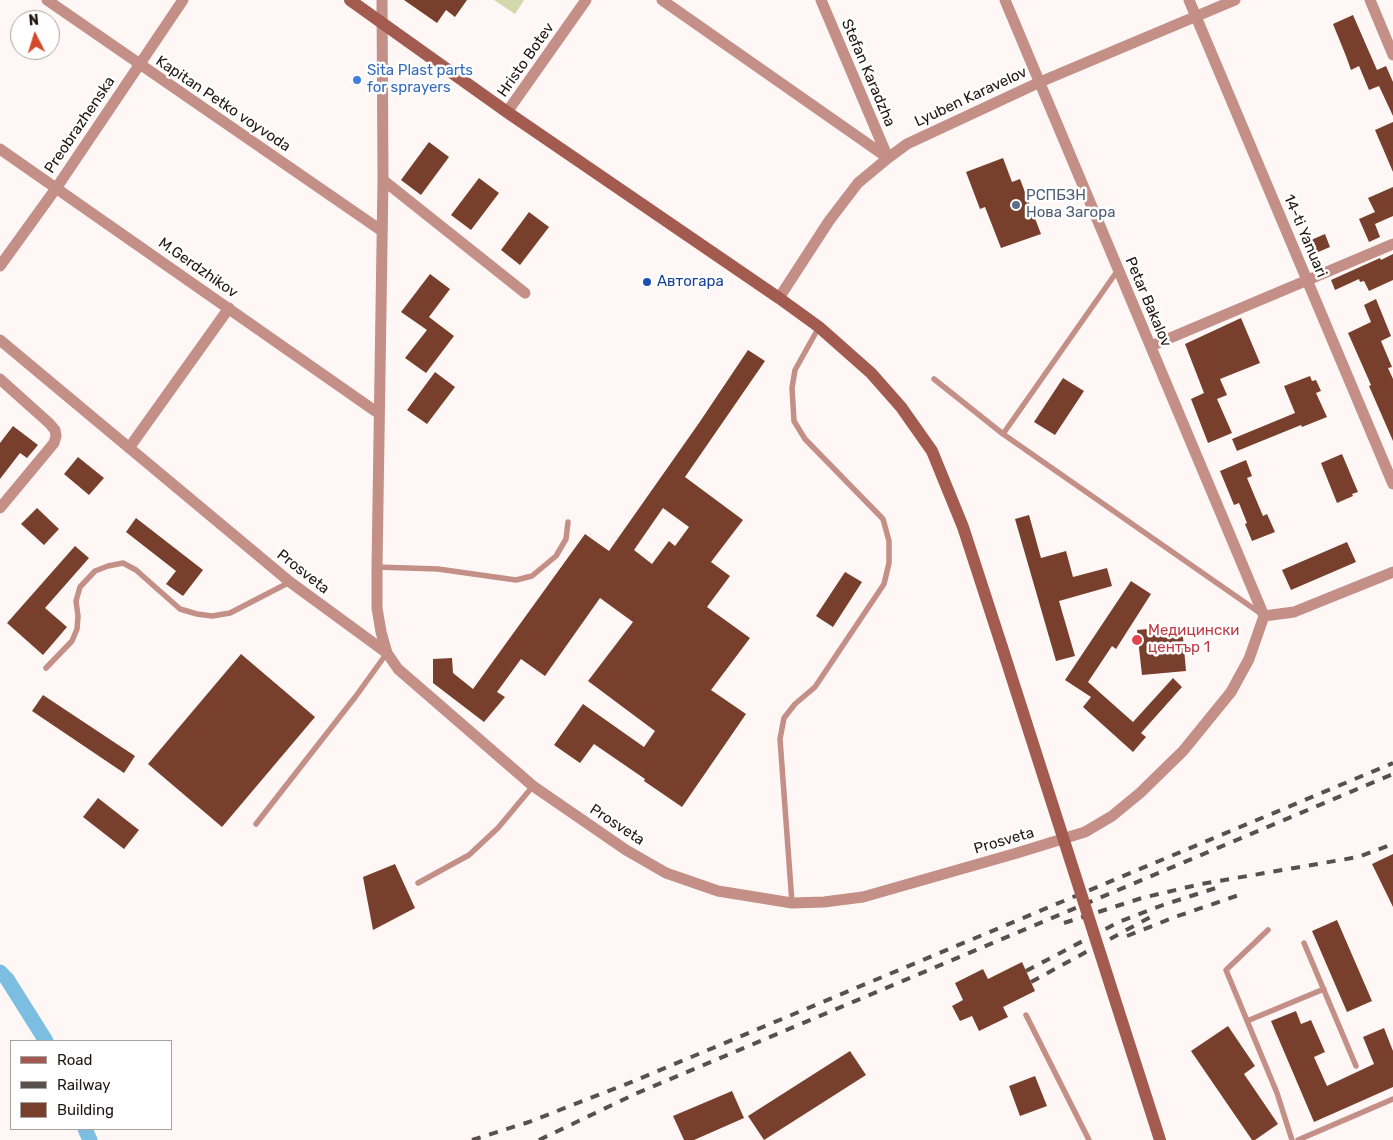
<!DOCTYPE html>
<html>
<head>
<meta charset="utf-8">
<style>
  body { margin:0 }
  #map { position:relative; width:1393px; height:1140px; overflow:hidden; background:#fef7f5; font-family:Rubik,sans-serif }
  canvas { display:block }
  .legend { position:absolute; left:10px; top:1040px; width:162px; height:90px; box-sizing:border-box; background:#fff; border:1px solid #a7a2a1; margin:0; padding:6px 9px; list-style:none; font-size:15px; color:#221713 }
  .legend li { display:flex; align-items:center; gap:10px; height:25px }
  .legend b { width:25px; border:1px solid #a7a2a1 }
  .north { position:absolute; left:10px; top:10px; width:50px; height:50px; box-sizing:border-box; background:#fff; border:1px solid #a7a2a1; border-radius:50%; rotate:355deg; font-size:14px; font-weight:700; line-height:20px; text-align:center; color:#221713 }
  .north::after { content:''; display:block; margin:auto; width:18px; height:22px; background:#d54a2c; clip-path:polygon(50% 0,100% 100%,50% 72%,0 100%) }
</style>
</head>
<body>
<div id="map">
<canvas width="1393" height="1140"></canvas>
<ul class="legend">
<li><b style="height:6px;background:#a45b4f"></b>Road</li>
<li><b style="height:6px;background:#594f4b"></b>Railway</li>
<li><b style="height:14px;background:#78402c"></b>Building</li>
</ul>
<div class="north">N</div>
</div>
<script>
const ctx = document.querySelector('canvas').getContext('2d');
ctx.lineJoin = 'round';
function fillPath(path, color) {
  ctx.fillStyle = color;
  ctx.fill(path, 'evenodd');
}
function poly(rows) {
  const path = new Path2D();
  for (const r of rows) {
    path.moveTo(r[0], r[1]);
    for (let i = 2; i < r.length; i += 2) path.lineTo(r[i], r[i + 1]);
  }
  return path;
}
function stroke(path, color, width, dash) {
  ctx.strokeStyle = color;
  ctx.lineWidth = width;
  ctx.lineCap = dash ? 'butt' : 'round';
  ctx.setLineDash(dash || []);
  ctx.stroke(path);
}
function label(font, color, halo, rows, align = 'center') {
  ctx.font = font + ' Rubik,sans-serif';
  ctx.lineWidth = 5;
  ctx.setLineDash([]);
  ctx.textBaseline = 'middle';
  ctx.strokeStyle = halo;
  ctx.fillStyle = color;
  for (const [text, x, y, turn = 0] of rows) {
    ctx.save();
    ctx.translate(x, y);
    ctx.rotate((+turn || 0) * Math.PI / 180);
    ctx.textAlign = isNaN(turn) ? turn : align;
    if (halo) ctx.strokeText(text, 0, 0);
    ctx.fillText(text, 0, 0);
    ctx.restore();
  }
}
fillPath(poly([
  [494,0,524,0,515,14]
]), '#d3d8aa');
stroke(poly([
  [0,972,7,979,46,1041],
  [85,1129,90,1140]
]), '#7bbee1', 15);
fillPath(poly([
  [404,0,467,0,455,17,446,10,437,23],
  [1353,15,1377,70,1386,66,1393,82,1393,116,1379,86,1369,90,1359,66,1351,70,1346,56,1333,24],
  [1393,122,1393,172,1375,130],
  [429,142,449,157,421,195,401,180],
  [1003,158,1012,182,1020,179,1041,234,1001,248,985,207,980,209,966,172],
  [479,178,499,193,471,230,451,215],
  [1393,187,1393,216,1375,224,1380,237,1369,242,1359,219,1375,212,1368,198],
  [529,212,549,227,520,265,501,250],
  [1325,234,1330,247,1316,253,1311,240],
  [1393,254,1393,280,1369,291,1364,281,1360,282,1359,279,1335,290,1331,280,1380,258,1381,260],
  [430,274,450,289,429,317,454,336,426,373,405,358,427,330,401,312],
  [1376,299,1391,336,1381,341,1392,367,1388,368,1393,379,1393,441,1369,386,1371,385,1348,333,1371,322,1364,305],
  [1241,318,1260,363,1220,379,1227,395,1217,399,1232,433,1208,443,1191,399,1204,393,1185,344],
  [748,350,765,361,685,477,743,520,711,562,730,576,707,607,750,638,711,690,746,714,682,807,644,781,645,779,594,744,580,763,554,745,583,704,644,747,655,731,588,681,633,622,600,598,545,676,521,659,497,692,505,697,484,722,433,683,433,659,452,658,453,673,473,689,585,534,609,551,699,423],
  [663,508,689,527,675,546,669,541,652,564,634,550],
  [435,372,455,387,427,424,407,410],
  [1310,376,1312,381,1316,380,1321,391,1316,393,1327,417,1302,427,1301,425,1237,451,1232,439,1295,413,1284,386],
  [1063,378,1084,391,1055,435,1034,422],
  [13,426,38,445,27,458,20,453,0,479,0,443],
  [1342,454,1358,492,1352,494,1353,496,1337,503,1321,463],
  [78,457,104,478,89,495,64,474],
  [1246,460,1252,476,1247,478,1263,516,1267,514,1275,532,1252,541,1245,524,1247,523,1239,503,1234,505,1220,471],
  [37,508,59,529,44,545,21,524],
  [1029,515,1041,558,1066,551,1073,577,1107,568,1112,586,1059,601,1075,656,1056,661,1015,519],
  [136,518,203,570,183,596,166,584,176,571,126,532],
  [1347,542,1356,562,1291,590,1282,570],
  [75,546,89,558,45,608,67,627,43,655,7,623],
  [845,572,862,582,833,627,816,616],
  [1131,581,1151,594,1116,649,1112,646,1088,682,1133,722,1173,678,1182,687,1141,733,1146,737,1133,752,1083,707,1091,697,1065,680],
  [1182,626,1186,671,1142,675,1137,630],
  [241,654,315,717,222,827,148,764],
  [43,695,135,756,124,773,32,711],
  [98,798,139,830,124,849,83,817],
  [1393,854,1393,907,1372,864],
  [395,864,415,908,373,930,363,877],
  [1337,920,1372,1001,1347,1012,1312,931],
  [1022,962,1035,991,1003,1007,1008,1017,979,1031,972,1016,960,1021,952,1006,963,1000,955,983,983,969,988,979],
  [1296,1011,1301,1024,1311,1020,1325,1052,1314,1057,1327,1086,1374,1064,1363,1037,1384,1028,1393,1051,1393,1087,1314,1122,1271,1021],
  [1228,1026,1255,1066,1244,1074,1278,1124,1255,1140,1252,1140,1191,1051],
  [850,1051,866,1075,764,1140,748,1116],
  [1035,1076,1047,1106,1020,1116,1009,1086],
  [732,1091,744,1118,694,1140,684,1140,673,1116]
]), '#78402c');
stroke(poly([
  [934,379,1003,434,1260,613],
  [1003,434,1118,270],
  [377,567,438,569,516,580,532,576,556,556,566,539,568,522],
  [46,668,72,641,77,629,78,616,76,601,80,587,95,571,108,566,123,563,136,570,180,609,197,614,212,616,230,613,290,582],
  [256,824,356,696,387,653],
  [418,883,469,855,498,828,533,786],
  [792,903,780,739,784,718,795,704,815,687,884,584,889,563,889,541,883,519,805,439,794,421,792,388,795,370,819,327],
  [1268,930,1226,970,1277,1093,1292,1140],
  [1304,943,1356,1066],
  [1026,1015,1089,1140],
  [1247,1021,1324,989],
  [1298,1140,1393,1099]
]), '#c38f86', 5.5);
stroke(poly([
  [47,0,382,231],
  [382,0,383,180,377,567,377,608,381,632,387,653],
  [662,0,888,158],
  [821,0,888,158],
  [1005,0,1264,616],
  [1189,0,1393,484],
  [1370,0,1393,55],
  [507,112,586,0],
  [0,149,378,413],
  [383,180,525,293],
  [0,266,57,187,183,0],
  [779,298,829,221,858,183,888,158,907,144,1040,82,1235,0],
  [0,340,290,582,387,653,398,669,533,786,626,850,666,873,718,891,792,903,824,902,863,897,1017,853,1085,832,1112,816,1140,793,1183,751,1231,692,1249,659,1264,616],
  [1151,346,1393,244],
  [0,379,49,423,55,430,56,436,54,443,0,508],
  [129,448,229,308],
  [1264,616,1294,612,1393,572]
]), '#c38f86', 11);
stroke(poly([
  [350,0,507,112,779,298,819,327,871,373,901,407,932,451,963,527,1002,647]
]), '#a45b4f', 12);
stroke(poly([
  [1064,923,1142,898,1201,884,1358,857,1393,844],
  [1127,936,1175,917,1239,895],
  [1026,971,1119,922,1163,905,1219,887],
  [1031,982,1154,915],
  [472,1140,529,1122,634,1081,1393,763],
  [539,1140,635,1094,1393,774]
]), '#594f4b', 4, [9, 9]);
stroke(poly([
  [1002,647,1160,1140]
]), '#a45b4f', 12);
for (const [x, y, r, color] of [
  [357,80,5,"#3f7fe0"],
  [1016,205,5,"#5c6f8a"],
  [647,282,5,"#1a4fb4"],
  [1137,640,6,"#e0444e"]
]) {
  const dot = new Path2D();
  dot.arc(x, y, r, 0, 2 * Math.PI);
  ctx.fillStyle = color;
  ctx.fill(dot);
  stroke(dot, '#fff', 2);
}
label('15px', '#221713', '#fff', [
  ["Hristo Botev",526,60,-55],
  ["Stefan Karadzha",868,73,67],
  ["Lyuben Karavelov",971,97,-25],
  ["Kapitan Petko voyvoda",223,104,34],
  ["Preobrazhenska",80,125,-56],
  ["14-ti Yanuari",1305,236,67],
  ["M.Gerdzhikov",198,268,35],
  ["Petar Bakalov",1148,302,67],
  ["Prosveta",303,572,38],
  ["Prosveta",617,825,33],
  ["Prosveta",1004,841,-16]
]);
label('15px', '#366cbe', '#fff', [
  ["Sita Plast parts",367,71],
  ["for sprayers",367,88]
], 'left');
label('15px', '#4e5e75', '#fff', [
  ["РСПБЗН",1026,196],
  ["Нова Загора",1026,213]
], 'left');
label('15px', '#164399', '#fff', [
  ["Автогара",657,282]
], 'left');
label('15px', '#be3a42', '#fff', [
  ["Медицински",1148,631],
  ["център 1",1148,648]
], 'left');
</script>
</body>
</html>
